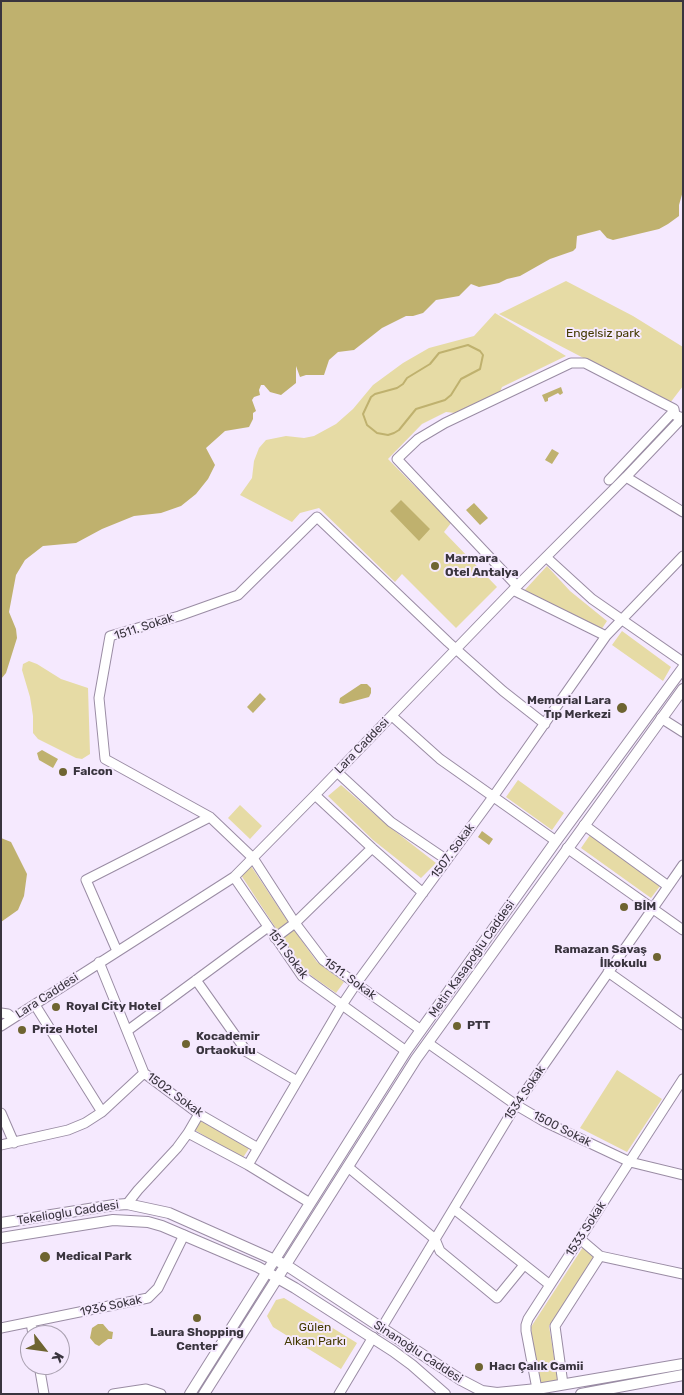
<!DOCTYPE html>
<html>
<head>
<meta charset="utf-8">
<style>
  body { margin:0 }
  #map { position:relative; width:684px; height:1395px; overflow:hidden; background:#f5e9fe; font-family:Rubik,sans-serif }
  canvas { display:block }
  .frame { position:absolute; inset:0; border:2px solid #39343e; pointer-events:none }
  .north { position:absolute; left:20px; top:1325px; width:50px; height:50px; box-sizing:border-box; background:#f5e9fe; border:1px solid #aaa1b1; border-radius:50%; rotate:120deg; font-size:14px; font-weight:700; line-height:20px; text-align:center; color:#39343e }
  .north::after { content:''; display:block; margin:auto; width:18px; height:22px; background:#6e6431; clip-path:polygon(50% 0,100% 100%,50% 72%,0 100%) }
</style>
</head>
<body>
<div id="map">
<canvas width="684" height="1395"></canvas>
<div class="frame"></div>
<div class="north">K</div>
</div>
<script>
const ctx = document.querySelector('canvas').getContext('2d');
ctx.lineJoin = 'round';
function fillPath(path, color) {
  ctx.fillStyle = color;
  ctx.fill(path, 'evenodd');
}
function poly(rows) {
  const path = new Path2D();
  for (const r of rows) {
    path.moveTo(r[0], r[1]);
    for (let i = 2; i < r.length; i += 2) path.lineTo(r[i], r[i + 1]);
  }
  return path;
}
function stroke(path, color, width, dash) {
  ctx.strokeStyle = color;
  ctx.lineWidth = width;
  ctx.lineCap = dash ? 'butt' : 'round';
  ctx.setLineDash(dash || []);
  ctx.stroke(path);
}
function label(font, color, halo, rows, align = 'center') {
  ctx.font = font + ' Rubik,sans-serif';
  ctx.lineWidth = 4;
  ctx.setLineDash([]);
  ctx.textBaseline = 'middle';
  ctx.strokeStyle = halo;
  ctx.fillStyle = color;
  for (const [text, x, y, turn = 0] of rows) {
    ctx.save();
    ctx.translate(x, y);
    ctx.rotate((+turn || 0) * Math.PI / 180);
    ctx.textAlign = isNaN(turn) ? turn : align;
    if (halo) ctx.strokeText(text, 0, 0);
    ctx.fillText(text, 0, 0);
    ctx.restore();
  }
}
fillPath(poly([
  [566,281,633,316,683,347,683,386,670,403,499,314],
  [495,313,566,356,502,387,499,394,456,413,446,412,422,424,388,459,451,523,444,532,497,587,456,628,402,574,395,582,319,508,300,513,292,522,240,495,252,478,254,461,259,448,266,440,286,436,304,438,314,436,336,424,353,409,373,385,403,363,429,348,474,336],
  [547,566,570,591,607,621,601,630,523,592],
  [622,631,671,667,663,681,612,645],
  [29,661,37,664,61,679,88,688,90,754,82,759,76,758,38,739,33,733,33,716,30,697,22,670,23,664],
  [518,780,564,813,552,830,506,797],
  [341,785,387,825,436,863,421,878,373,840,328,796],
  [240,805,262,826,250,839,228,818],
  [590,835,660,886,651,898,581,848],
  [251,866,288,922,277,930,241,875],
  [294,930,317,962,344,982,336,993,313,977,303,968,293,955,282,938],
  [617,1070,662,1099,627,1152,580,1128],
  [202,1118,250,1147,242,1159,195,1130],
  [583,1247,595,1256,549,1326,558,1381,540,1384,534,1355,531,1327],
  [284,1298,357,1343,341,1369,273,1327,267,1316,276,1300]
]), '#e6dba5');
fillPath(poly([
  [1,1,683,1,683,191,679,205,679,216,668,224,659,229,613,240,607,238,600,230,577,236,576,248,573,251,550,259,520,276,507,279,499,283,479,287,471,284,459,296,436,300,423,313,413,316,406,316,382,328,354,350,338,352,329,360,324,375,306,375,300,377,296,366,296,383,281,395,270,392,264,385,261,385,259,390,260,395,254,397,252,400,256,411,253,413,253,419,249,427,225,431,206,448,215,465,208,479,196,494,181,506,161,513,134,516,102,529,76,543,43,546,25,560,16,575,9,612,16,629,17,638,6,673,1,679],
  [561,387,563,393,560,395,558,393,548,398,548,401,545,402,542,395],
  [552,449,559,453,552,464,545,460],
  [401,500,430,529,419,541,390,511],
  [474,503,488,518,480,525,466,510],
  [361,684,367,684,371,688,371,693,369,697,343,704,339,703,340,698],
  [260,693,266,699,253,713,247,707],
  [42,750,58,759,53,768,39,760,37,753],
  [482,831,493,839,489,845,478,837],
  [1,838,11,842,27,874,24,896,18,910,1,922],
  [98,1324,103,1324,109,1331,113,1332,112,1339,108,1339,99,1346,95,1344,90,1338,92,1328]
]), '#bfb16e');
stroke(poly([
  [468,345,480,351,483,355,480,369,461,379,451,395,445,400,416,409,399,430,394,433,388,435,377,433,367,425,363,414,371,397,375,394,397,388,403,384,407,378,430,364,439,353,468,345]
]), '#bfb16e', 2);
const minor = poly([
  [626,477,683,512],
  [609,480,674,411],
  [546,557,592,599,683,662],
  [517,586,397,459,418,439,445,423,571,363,585,363,674,409,675,415,682,418],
  [513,590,606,636],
  [392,716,440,759,556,841],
  [661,718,683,732],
  [337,772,391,822,447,860],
  [315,795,372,848,423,893],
  [584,825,668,886],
  [567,848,683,930],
  [234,877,302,976,406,1051],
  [275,938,295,923,372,848],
  [117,951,86,880,210,817],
  [99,962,144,1073,199,1114,258,1148],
  [608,972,683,1025],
  [196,980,247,1052,297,1081],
  [35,1005,102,1112],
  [1,1013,8,1014,13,1018],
  [1,1026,234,877,315,795,513,590,626,477,683,417],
  [421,1030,323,960,295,923,253,858,210,817,105,759,99,698,110,636,179,616,238,595,317,517,448,642,503,691,545,724],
  [127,1031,268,927],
  [428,1043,516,1105,545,1122,630,1162,683,1175],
  [1,1113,14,1143],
  [188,1133,248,1165,310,1203],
  [1,1145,68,1130,85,1123,102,1112,144,1073],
  [248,1165,342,1005,356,984,493,797,606,636,683,556],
  [348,1167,435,1239,440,1251,497,1298,524,1265],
  [127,1204,138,1190,177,1148,188,1133,199,1114],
  [454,1209,550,1285],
  [580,1239,600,1256,683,1274],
  [31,1322,33,1335],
  [1,1328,148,1298,158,1288,184,1235],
  [381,1329,516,1105,683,865],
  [39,1365,44,1394],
  [563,1384,555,1326,600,1256],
  [537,1389,526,1331,526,1325,528,1319,683,1079],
  [113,1394,146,1389,161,1394],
  [339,1394,373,1337]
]);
const major = poly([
  [1,1223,114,1205,127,1204,169,1213,286,1265,461,1380,482,1391,497,1393,537,1389,683,1364],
  [1,1238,113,1220,148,1222,162,1226,258,1267,295,1288,393,1351,412,1365,445,1394],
  [190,1394,406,1051,556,841,683,668],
  [204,1394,416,1059,683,689],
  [581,1394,683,1375]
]);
stroke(minor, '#9a8ca4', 11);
stroke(major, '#9a8ca4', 12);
stroke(minor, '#fff', 9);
stroke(major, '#fff', 10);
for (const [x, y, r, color] of [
  [435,566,5,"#6e6431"],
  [622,708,6,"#6e6431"],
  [63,772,5,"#6e6431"],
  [624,907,5,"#6e6431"],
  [657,957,5,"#6e6431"],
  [56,1007,5,"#6e6431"],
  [457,1026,5,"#6e6431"],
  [22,1030,5,"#6e6431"],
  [186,1044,5,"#6e6431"],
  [45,1257,6,"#6e6431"],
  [197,1318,5,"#6e6431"],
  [479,1367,5,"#6e6431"]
]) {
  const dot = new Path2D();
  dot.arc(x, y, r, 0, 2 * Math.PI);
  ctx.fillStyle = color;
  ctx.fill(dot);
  stroke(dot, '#f5e9fe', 2);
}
label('12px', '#433901', '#f5e9fe', [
  ["Engelsiz park",603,334],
  ["Gülen",315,1328],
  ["Alkan Parkı",315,1342]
]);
label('bold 12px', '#39343e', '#f5e9fe', [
  ["Marmara",445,559],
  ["Otel Antalya",445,573],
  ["Memorial Lara",611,701,"right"],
  ["Tıp Merkezi",611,715,"right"],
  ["Falcon",73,772],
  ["BİM",634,907],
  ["Ramazan Savaş",647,950,"right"],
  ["İlkokulu",647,964,"right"],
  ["Royal City Hotel",66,1007],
  ["PTT",467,1026],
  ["Prize Hotel",32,1030],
  ["Kocademir",196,1037],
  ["Ortaokulu",196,1051],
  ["Medical Park",56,1257],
  ["Laura Shopping",197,1333,"center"],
  ["Center",197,1347,"center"],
  ["Hacı Çalık Camii",489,1367]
], 'left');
label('12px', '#39343e', '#f5e9fe', [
  ["1511. Sokak",144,627,-18],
  ["Lara Caddesi",362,746,-46],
  ["1507. Sokak",453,851,-54],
  ["1511 Sokak",288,954,53],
  ["Metin Kasapoğlu Caddesi",472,959,-55],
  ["1511. Sokak",350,979,36],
  ["Lara Caddesi",47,996,-33],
  ["1534 Sokak",525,1093,-56],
  ["1502. Sokak",175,1095,36],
  ["1500 Sokak",562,1129,27],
  ["Tekelioglu Caddesi",68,1213,-9],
  ["1533 Sokak",586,1229,-57],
  ["1936 Sokak",111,1306,-12],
  ["Si̇nanoğlu Caddesi",418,1352,33]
]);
</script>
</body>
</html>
